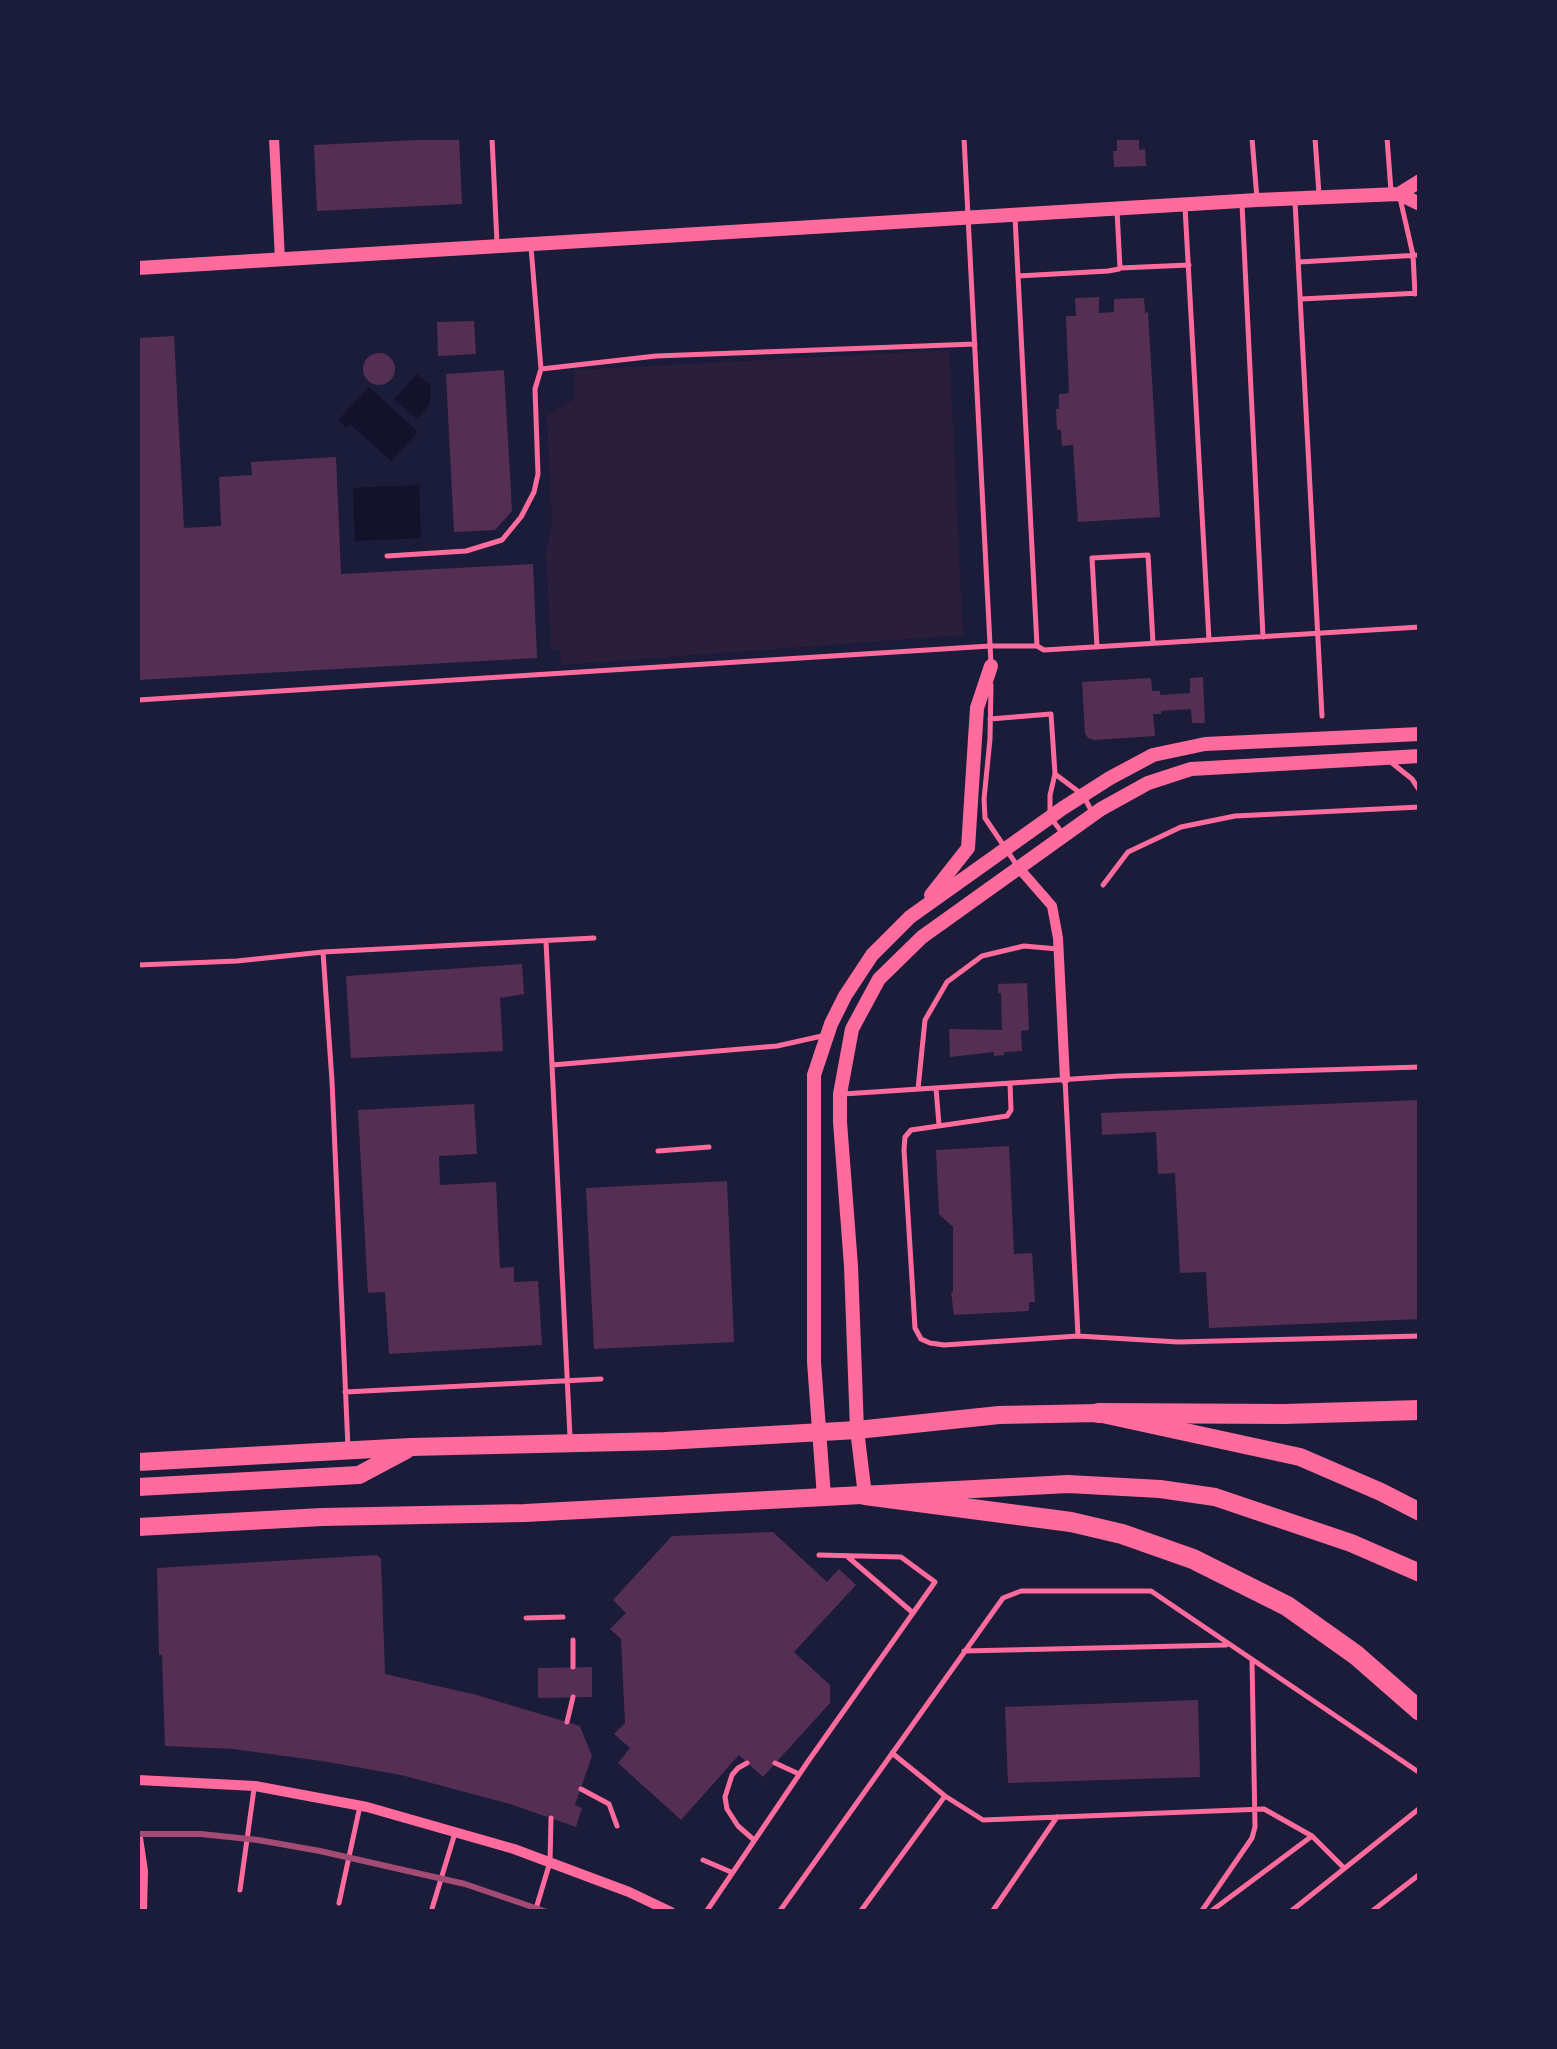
<!DOCTYPE html>
<html>
<head>
<meta charset="utf-8">
<style>
  body { margin:0 }
  #map { position:relative; width:1557px; height:2049px; overflow:hidden; background:#1b1b3a; font-family:Poppins,sans-serif }
  canvas { display:block }
  .frame { position:absolute; inset:0; border:140px solid #1b1b3a; pointer-events:none }
</style>
</head>
<body>
<div id="map">
<canvas width="1557" height="2049"></canvas>
<div class="frame"></div>
</div>
<script>
const ctx = document.querySelector('canvas').getContext('2d');
ctx.lineJoin = 'round';
function fillPath(path, color) {
  ctx.fillStyle = color;
  ctx.fill(path, 'evenodd');
}
function poly(rows) {
  const path = new Path2D();
  for (const r of rows) {
    if (r.length === 3) {
      path.moveTo(r[0] + r[2], r[1]);
      path.arc(r[0], r[1], r[2], 0, 2 * Math.PI);
      continue;
    }
    path.moveTo(r[0], r[1]);
    for (let i = 2; i < r.length; i += 2) path.lineTo(r[i], r[i + 1]);
  }
  return path;
}
function stroke(path, color, width, dash) {
  ctx.strokeStyle = color;
  ctx.lineWidth = width;
  ctx.lineCap = dash ? 'butt' : 'round';
  ctx.setLineDash(dash || []);
  ctx.stroke(path);
}
fillPath(poly([
  [949,350,963,635,561,665,560,650,551,648,546,554,552,522,547,416,575,398,574,370]
]), '#2a1e3b');
fillPath(poly([
  [417,374,430,385,430,404,417,419,394,399],
  [369,387,418,432,391,461,350,424,346,427,338,420],
  [419,485,421,538,355,541,353,488]
]), '#12122b');
fillPath(poly([
  [459,138,462,204,317,211,314,145],
  [1117,138,1139,138,1139,150,1145,149,1146,166,1114,167,1113,151,1117,151],
  [1099,297,1099,313,1114,312,1114,299,1144,298,1145,313,1148,312,1160,517,1078,522,1073,445,1062,446,1061,430,1057,430,1056,409,1059,409,1059,394,1069,393,1066,316,1076,316,1075,298],
  [474,321,476,354,438,356,437,322],
  [174,336,184,528,221,526,219,477,252,475,251,462,336,457,341,574,533,564,537,658,138,680,138,338],
  [379,369,16],
  [504,370,512,511,495,530,454,532,446,374],
  [1203,677,1205,723,1192,723,1191,709,1161,711,1161,714,1153,714,1155,736,1094,740,1088,738,1085,733,1082,682,1151,678,1152,691,1160,691,1160,695,1190,693,1190,678],
  [522,964,524,994,500,998,503,1051,351,1058,346,976],
  [1027,983,1029,1030,1021,1031,1022,1051,1004,1052,1004,1055,994,1056,994,1052,950,1057,949,1029,1002,1030,1001,993,998,993,998,984],
  [1420,1100,1420,1319,1209,1328,1206,1272,1180,1273,1175,1173,1158,1174,1156,1132,1102,1135,1101,1113],
  [474,1104,477,1154,439,1156,440,1185,496,1182,500,1268,514,1267,514,1282,538,1281,542,1345,389,1354,385,1292,368,1293,358,1110],
  [1009,1146,1014,1254,1032,1253,1035,1302,1029,1302,1029,1311,954,1315,951,1292,953,1292,953,1227,939,1214,936,1150],
  [727,1181,734,1342,594,1349,586,1188],
  [773,1532,827,1582,839,1569,856,1585,794,1652,830,1685,830,1703,763,1777,739,1755,681,1820,618,1763,630,1748,614,1734,625,1723,621,1639,610,1629,626,1613,613,1600,672,1536],
  [377,1555,381,1559,385,1674,477,1695,580,1726,592,1756,575,1805,582,1808,576,1827,510,1804,401,1775,322,1761,233,1749,165,1746,162,1655,159,1655,157,1568],
  [592,1667,592,1697,538,1698,538,1668],
  [1198,1700,1200,1777,1008,1783,1005,1707]
]), '#542f53');
stroke(poly([
  [492,138,497,243],
  [964,138,991,664],
  [1252,138,1257,199],
  [1315,138,1319,194],
  [1387,138,1391,191],
  [1400,198,1413,255,1415,294],
  [1295,201,1322,716],
  [1242,204,1263,637],
  [1185,207,1209,640],
  [1117,211,1120,268,1189,265],
  [1015,217,1037,646,1044,650,1420,627],
  [1299,262,1420,255],
  [1018,276,1108,271,1119,269],
  [1301,299,1420,293],
  [541,369,656,356,975,344],
  [387,556,466,551,502,540,521,517,534,492,538,474,535,389,541,369,531,247],
  [1097,647,1092,558,1148,555,1153,643],
  [991,685,990,739,984,799,985,818,1016,864],
  [138,700,990,646,1037,646],
  [990,719,1051,714,1055,774,1050,795,1050,817,1064,835],
  [1392,763,1412,779,1420,791],
  [1055,774,1083,795,1091,810],
  [1103,885,1128,852,1181,827,1235,816,1420,807],
  [546,941,570,1437],
  [323,952,332,1081,348,1448],
  [138,965,237,961,323,952,594,938],
  [552,1065,777,1046,822,1036],
  [1065,1079,1078,1336,1178,1342,1420,1336],
  [1010,1083,1011,1110,1007,1116,911,1130,905,1137,904,1150,915,1328,921,1339,930,1343,944,1345,1078,1336],
  [936,1088,939,1125],
  [918,1089,925,1020,947,982,982,956,1024,946,1058,949],
  [843,1094,1119,1076,1420,1067],
  [658,1151,709,1147],
  [345,1392,601,1379],
  [848,1557,912,1612],
  [526,1618,563,1617],
  [573,1640,573,1667],
  [964,1651,1226,1645],
  [567,1722,573,1697],
  [747,1763,738,1768,732,1775,725,1797,727,1809,738,1826,754,1840],
  [775,1763,799,1774],
  [581,1789,609,1804,617,1826],
  [945,1796,983,1820,1264,1809,1312,1836],
  [703,1860,731,1872],
  [240,1890,254,1789],
  [339,1903,360,1806],
  [431,1912,455,1833],
  [535,1912,550,1862,551,1818],
  [706,1912,809,1760,935,1582,901,1557,819,1555],
  [779,1912,1003,1598,1021,1591,1151,1591,1420,1773],
  [860,1912,945,1796,892,1753],
  [992,1912,1057,1817],
  [1201,1912,1252,1838,1255,1827,1252,1660],
  [1210,1912,1312,1836,1344,1868],
  [1290,1912,1420,1808],
  [1371,1912,1420,1874]
]), '#ff6b9d', 5);
stroke(poly([
  [274,138,280,260],
  [1018,867,1052,906,1058,938,1065,1079],
  [138,1780,255,1786,367,1807,514,1849,629,1892,671,1912],
  [138,1838,143,1871,142,1912]
]), '#ff6b9d', 10);
stroke(poly([
  [1399,194,1420,181],
  [138,268,1257,200,1399,194,1420,204],
  [931,895,968,848,977,708,991,666],
  [865,1495,857,1430,851,1266,840,1122,840,1094,852,1029,879,979,922,937,1101,809,1148,783,1191,769,1420,756],
  [824,1497,814,1362,814,1075,831,1024,845,996,872,955,910,917,1063,808,1110,778,1153,755,1205,744,1420,734]
]), '#ff6b9d', 14);
stroke(poly([
  [138,1462,411,1447,665,1441,857,1430,999,1415,1098,1413,1300,1457,1381,1492,1420,1512],
  [138,1487,359,1475,406,1450],
  [138,1527,322,1517,525,1513,1068,1484,1160,1489,1215,1497,1351,1543,1420,1573]
]), '#ff6b9d', 18);
stroke(poly([
  [1098,1413,1284,1414,1420,1410],
  [865,1495,1071,1522,1122,1534,1193,1559,1287,1606,1356,1655,1420,1711]
]), '#ff6b9d', 20);
stroke(poly([
  [138,1834,201,1834,258,1840,320,1851,465,1884,547,1912]
]), '#a44b75', 6);
</script>
</body>
</html>
